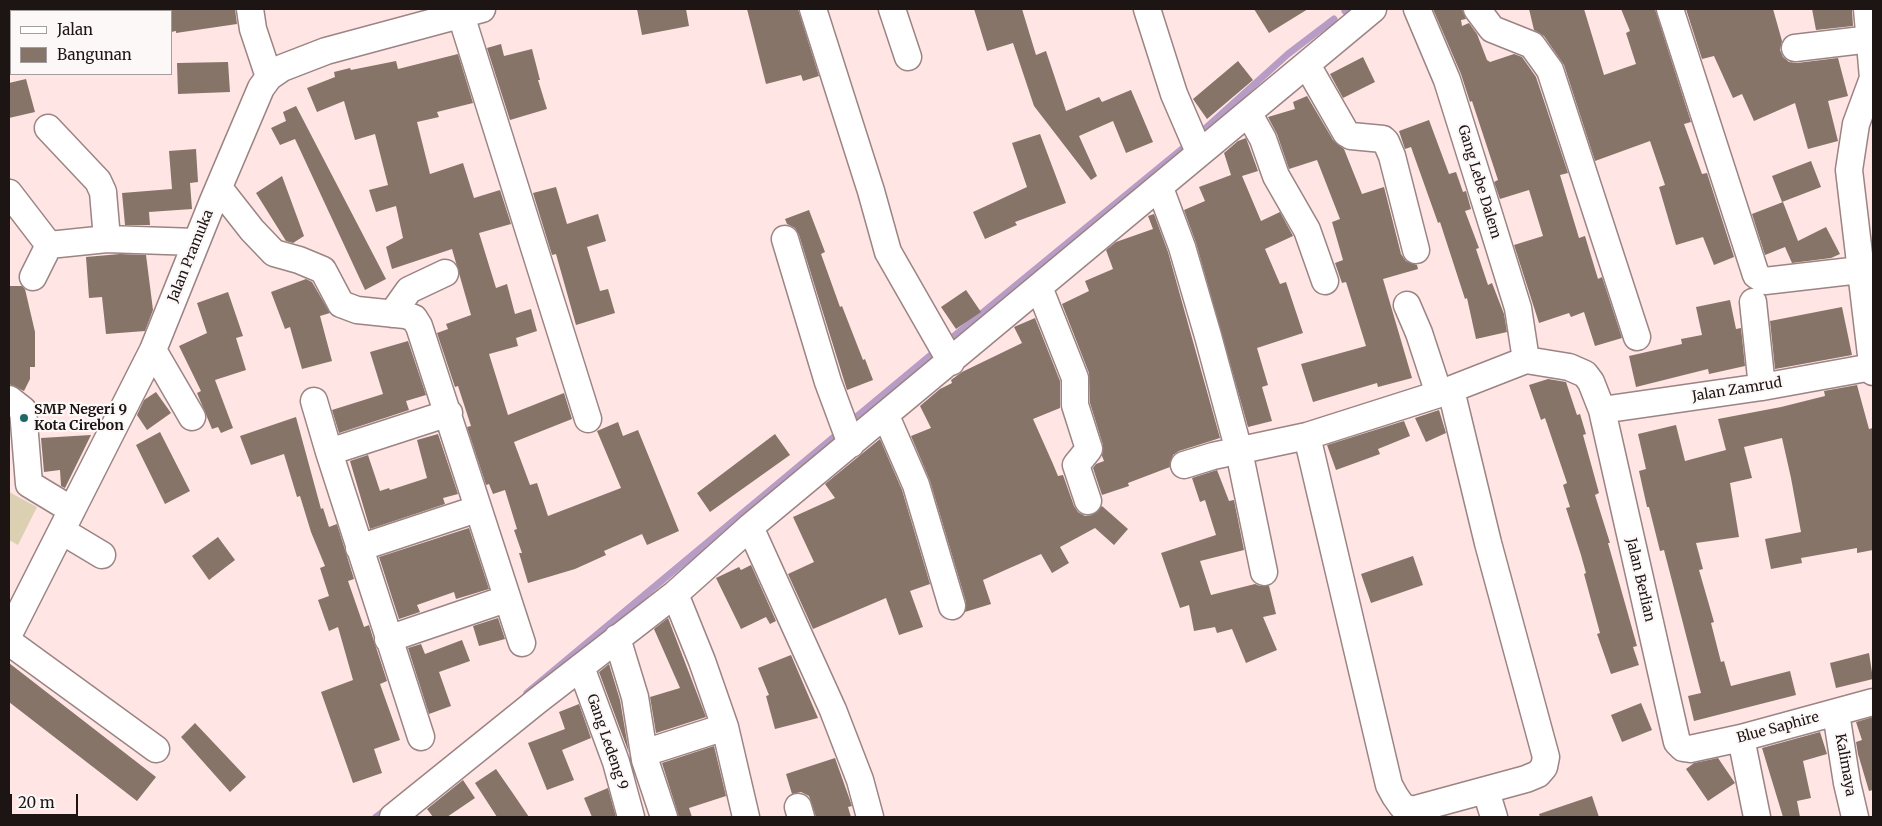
<!DOCTYPE html>
<html>
<head>
<meta charset="utf-8">
<style>
  body { margin:0 }
  #map { position:relative; width:1882px; height:826px; overflow:hidden; background:#ffe5e4; font-family:Merriweather,serif }
  canvas { display:block }
  .frame { position:absolute; inset:0; border:10px solid #1d1514; pointer-events:none }
  .legend { position:absolute; left:10px; top:10px; width:162px; height:65px; box-sizing:border-box; background:#fdf8f8; border:1px solid #a39d9d; margin:0; padding:6px 9px; list-style:none; font-size:15px; color:#1d1514 }
  .legend li { display:flex; align-items:center; gap:10px; height:25px }
  .legend b { width:25px; border:1px solid #a39d9d }
  .scale { position:absolute; left:10px; top:794px; width:68px; height:22px; box-sizing:border-box; border:2px solid #1d1514; border-top:0; padding-left:6px; font-size:15px; line-height:18px; white-space:nowrap; color:#1d1514; -webkit-text-stroke:4px #fdf8f8; paint-order:stroke }
</style>
</head>
<body>
<div id="map">
<canvas width="1882" height="826"></canvas>
<div class="frame"></div>
<ul class="legend">
<li><b style="height:6px;background:#fff"></b>Jalan</li>
<li><b style="height:14px;background:#867468"></b>Bangunan</li>
</ul>
<div class="scale">20 m</div>
</div>
<script>
const ctx = document.querySelector('canvas').getContext('2d');
ctx.lineJoin = 'round';
function fillPath(path, color) {
  ctx.fillStyle = color;
  ctx.fill(path, 'evenodd');
}
function poly(rows) {
  const path = new Path2D();
  for (const r of rows) {
    path.moveTo(r[0], r[1]);
    for (let i = 2; i < r.length; i += 2) path.lineTo(r[i], r[i + 1]);
  }
  return path;
}
function stroke(path, color, width, dash) {
  ctx.strokeStyle = color;
  ctx.lineWidth = width;
  ctx.lineCap = dash ? 'butt' : 'round';
  ctx.setLineDash(dash || []);
  ctx.stroke(path);
}
function label(font, color, halo, rows, align = 'center') {
  ctx.font = font + ' Merriweather,serif';
  ctx.lineWidth = 4.5;
  ctx.setLineDash([]);
  ctx.textBaseline = 'middle';
  ctx.strokeStyle = halo;
  ctx.fillStyle = color;
  for (const [text, x, y, turn = 0] of rows) {
    ctx.save();
    ctx.translate(x, y);
    ctx.rotate((+turn || 0) * Math.PI / 180);
    ctx.textAlign = isNaN(turn) ? turn : align;
    if (halo) ctx.strokeText(text, 0, 0);
    ctx.fillText(text, 0, 0);
    ctx.restore();
  }
}
fillPath(poly([
  [9,492,37,507,18,545,9,540]
]), '#dbd0b2');
stroke(poly([
  [1345,11,1347,9],
  [1198,135,1288,54,1334,19],
  [947,342,1187,145],
  [854,419,937,350],
  [527,693,834,437],
  [376,817,388,808]
]), '#b79cc6', 7);
fillPath(poly([
  [171,9,235,9,237,24,176,33,176,31,171,32],
  [637,9,686,9,689,26,642,35],
  [747,9,798,9,819,76,803,81,801,75,766,84],
  [974,9,1022,9,1036,55,1046,51,1066,111,1099,97,1102,102,1131,90,1153,142,1126,153,1113,121,1079,136,1097,176,1091,180,1034,106,1013,43,987,51],
  [1254,9,1308,9,1269,33],
  [1433,9,1462,9,1466,19,1461,20,1462,26,1469,23,1477,34,1487,60,1490,62,1514,54,1522,57,1536,77,1568,173,1560,175,1579,238,1585,236,1598,279,1602,277,1622,338,1595,346,1584,312,1571,317,1569,313,1539,323,1514,245,1543,236,1529,190,1500,199,1494,182,1498,180,1472,101,1470,102,1461,74],
  [1529,9,1584,9,1604,75,1636,64,1626,33,1630,31,1621,9,1655,9,1691,122,1684,124,1702,174,1707,173,1734,257,1714,265,1703,237,1676,245,1659,187,1665,185,1650,141,1595,161,1564,65,1544,36,1534,30],
  [1686,9,1773,9,1782,41,1780,50,1783,57,1789,62,1797,63,1838,58,1848,96,1828,101,1838,141,1808,149,1795,103,1754,121,1742,94,1733,98,1714,56,1702,59],
  [1812,9,1852,9,1853,26,1816,30],
  [501,44,504,56,532,49,540,80,538,80,547,109,510,120,487,48],
  [458,54,473,103,437,112,439,117,417,122,430,174,463,163,474,198,500,190,511,224,479,233,496,288,507,284,515,314,531,309,537,331,516,338,518,346,489,354,508,415,564,393,572,419,514,442,530,485,537,483,548,516,621,488,597,431,618,422,623,436,638,430,679,531,647,545,642,534,604,551,606,555,575,569,528,583,519,553,522,553,514,530,517,529,505,490,493,494,489,484,486,485,467,427,471,426,458,386,455,387,437,333,448,329,446,324,471,315,452,249,392,269,386,247,403,238,396,206,376,212,369,190,388,185,375,134,355,140,344,101,317,112,307,88,335,77,334,72,350,68,351,70,396,61,398,69],
  [1363,57,1375,82,1343,98,1330,74],
  [1238,61,1253,80,1207,119,1193,99],
  [228,62,230,92,178,94,177,63],
  [26,79,35,112,9,118,9,83],
  [1307,96,1333,140,1344,149,1362,194,1384,187,1401,254,1406,261,1417,265,1418,269,1383,279,1412,378,1378,387,1377,383,1313,402,1301,364,1366,346,1346,282,1342,283,1335,263,1343,260,1332,222,1340,219,1317,160,1289,169,1277,134,1268,117,1295,109,1293,102],
  [296,106,386,279,365,290,295,139,280,145,271,128,286,121,283,112],
  [1429,120,1449,174,1456,172,1463,192,1466,191,1471,209,1465,211,1479,248,1476,249,1488,285,1492,283,1504,314,1507,332,1476,339,1467,298,1465,299,1440,222,1438,223,1411,147,1405,149,1399,131],
  [1040,134,1066,203,1015,222,1017,225,985,239,973,212,1027,187,1012,143],
  [1246,138,1258,171,1242,176,1261,221,1280,212,1293,236,1265,249,1280,284,1286,282,1303,333,1257,348,1268,385,1262,387,1272,421,1248,427,1196,243,1184,210,1205,201,1199,187,1231,175,1224,153,1238,141],
  [196,149,198,182,190,183,192,209,149,212,150,225,125,225,122,193,172,189,169,151],
  [1811,161,1821,187,1782,202,1772,176],
  [282,176,304,236,293,243,286,241,256,193],
  [556,187,567,224,598,214,606,241,587,247,600,291,608,289,615,313,576,325,556,254,552,255,533,193],
  [1783,202,1798,241,1826,227,1840,254,1831,258,1792,263,1785,247,1765,255,1752,214],
  [809,210,825,252,821,254,840,307,842,306,863,360,865,359,873,380,847,390,799,235,795,228,787,224,785,219],
  [1154,214,1168,252,1220,438,1179,451,1173,455,1170,467,1128,483,1129,486,1102,495,1093,468,1096,464,1104,461,1102,456,1103,445,1090,403,1089,373,1062,304,1089,291,1085,281,1113,269,1106,250,1116,242,1153,229,1148,216],
  [120,254,146,255,153,310,145,331,106,334,102,297,89,298,86,257],
  [306,279,312,282,330,313,320,316,332,361,302,369,290,327,285,329,271,292],
  [9,286,22,286,25,289,35,332,35,367,30,367,30,379,24,391,9,384],
  [966,290,981,312,956,329,941,307],
  [228,292,243,336,236,338,246,370,215,380,233,428,221,433,218,427,212,429,197,393,201,391,179,346,207,333,197,303],
  [1730,300,1736,329,1741,328,1745,366,1709,374,1708,369,1636,387,1629,356,1682,344,1681,339,1702,335,1696,307],
  [1842,307,1852,355,1775,369,1770,321],
  [1035,318,1060,381,1060,408,1033,419,1053,464,1058,476,1063,475,1074,506,1078,512,1085,516,1092,515,1102,506,1128,529,1114,545,1095,528,1060,547,1069,563,1052,573,1041,554,983,580,991,604,965,612,966,602,930,481,911,436,931,428,920,406,940,389,952,383,951,380,962,372,1022,343,1014,327],
  [408,341,426,395,406,401,409,410,339,433,332,410,383,394,370,352],
  [1548,379,1566,382,1577,415,1580,414,1586,434,1583,435,1599,493,1595,495,1610,543,1608,543,1637,646,1633,647,1639,665,1611,674,1597,634,1600,633,1584,574,1586,573,1581,555,1566,508,1570,507,1563,485,1567,483,1545,418,1541,420,1529,385],
  [1857,385,1869,429,1873,428,1873,550,1857,553,1857,548,1801,558,1802,563,1771,569,1765,539,1801,532,1791,478,1782,438,1744,447,1752,478,1730,483,1739,537,1696,543,1703,569,1699,570,1714,622,1711,623,1721,662,1724,661,1731,686,1790,671,1796,695,1694,721,1688,696,1701,693,1664,550,1660,551,1649,507,1647,507,1639,471,1646,469,1638,434,1676,425,1685,461,1726,450,1718,419,1781,407,1825,396,1824,391],
  [156,392,171,413,147,430,137,415,144,400],
  [1439,410,1446,433,1426,442,1415,418],
  [296,417,321,509,323,508,329,527,337,524,354,579,348,581,364,627,369,625,373,638,387,681,380,684,400,740,374,749,382,773,353,783,321,692,353,680,338,627,329,631,318,600,329,596,320,568,325,566,311,532,300,496,297,497,284,454,251,465,240,436],
  [1404,421,1410,436,1378,449,1380,454,1336,470,1327,445],
  [160,432,190,491,165,504,136,445],
  [438,434,458,494,443,498,445,504,370,529,350,461,368,455,380,491,389,488,390,490,427,478,417,440],
  [775,434,790,455,710,512,697,493],
  [91,435,65,488,61,486,60,470,44,472,41,438],
  [880,439,902,490,930,584,910,591,923,627,899,635,886,598,813,629,788,574,814,562,793,517,835,498,825,484],
  [1217,470,1229,501,1234,500,1244,550,1200,561,1211,595,1255,584,1260,586,1269,586,1276,614,1263,617,1277,650,1246,663,1232,629,1217,633,1215,627,1194,631,1189,605,1180,608,1161,553,1216,535,1205,500,1200,502,1192,478],
  [469,528,489,589,456,599,454,592,417,605,420,612,399,619,379,557],
  [218,537,235,560,209,580,192,556],
  [1413,556,1423,585,1371,603,1361,574],
  [751,565,776,621,770,624,766,617,741,629,716,578,739,567,741,570],
  [498,618,505,639,479,646,473,626],
  [668,618,706,717,656,733,650,697,680,688,654,629],
  [462,640,470,661,439,672,451,706,429,714,408,648,421,644,425,654],
  [1869,653,1873,679,1836,688,1830,663],
  [791,655,818,718,775,729,766,696,769,695,758,668],
  [9,663,156,777,137,801,9,702],
  [609,664,620,700,629,753,599,672],
  [1641,703,1652,730,1622,742,1611,715],
  [579,704,591,738,562,750,574,780,547,790,528,743,565,729,559,712],
  [1873,717,1873,790,1869,791,1858,754,1856,742,1862,740,1856,722],
  [195,723,246,777,230,792,181,737],
  [1820,732,1827,754,1803,761,1811,798,1797,801,1800,817,1783,817,1762,748],
  [714,746,726,796,689,808,692,817,679,817,662,763],
  [835,758,852,806,848,807,851,817,816,817,809,796,801,792,792,794,786,774],
  [1718,758,1735,783,1708,801,1686,769,1694,763],
  [496,769,512,792,529,817,497,817,475,783],
  [463,780,475,798,447,817,433,817,427,809],
  [608,788,616,817,592,817,584,798],
  [1592,796,1599,817,1540,817,1539,814]
]), '#867468');
const minor = poly([
  [250,9,253,29,269,77],
  [813,9,871,191,888,252,951,362],
  [892,9,908,57],
  [1147,9,1174,94,1199,152],
  [1417,9,1447,80,1478,179,1518,308,1526,360],
  [1477,9,1492,29,1532,45,1550,70,1637,337],
  [1670,9,1756,275,1765,281,1860,270],
  [1867,9,1873,78,1856,124,1849,170,1873,372],
  [461,15,588,419],
  [1795,48,1871,39],
  [1307,65,1346,133,1351,136,1383,139,1386,142,1392,156,1416,250],
  [1249,114,1263,139,1276,176,1307,230,1325,281],
  [48,128,98,181,103,192,107,239],
  [219,188,252,230,274,253,299,260,323,270,341,304,357,310,405,315,414,318,419,326,522,643],
  [1160,188,1182,247,1208,336,1239,451,1264,572],
  [9,193,49,245,107,239,196,242],
  [785,239,828,382,851,444],
  [33,277,49,245],
  [1039,287,1075,378,1075,405,1089,449,1076,465,1088,501],
  [1753,302,1762,387],
  [1407,305,1419,333,1439,394],
  [392,314,409,290,445,273],
  [153,350,192,417],
  [9,399,23,410,29,484,72,510],
  [314,401,329,452],
  [1602,410,1762,387,1872,367],
  [886,416,916,485,952,606],
  [1307,436,1389,785,1395,796,1402,806,1412,810,1526,779,1538,774,1544,767,1546,757,1488,543,1451,390],
  [1184,465,1213,456,1307,436,1439,394,1526,360,1569,367,1585,374,1591,382,1602,410,1677,742,1683,748,1690,749,1741,738,1873,702],
  [750,527,833,710,860,780,870,817],
  [62,531,102,555],
  [359,548,477,509],
  [675,594,702,661,725,727,746,817],
  [9,634,153,350,213,201,261,88,269,77,282,68,326,51,482,9],
  [617,638,635,697,645,760,664,817],
  [388,639,506,599],
  [9,642,156,749],
  [581,667,616,762,631,817],
  [1836,713,1847,783,1855,817],
  [421,737,329,452,449,413],
  [1741,738,1757,817],
  [644,753,725,727],
  [1486,791,1494,817],
  [798,807,801,817],
  [393,817,537,701,675,594,750,527,1373,9]
]);
stroke(minor, '#9b8483', 29);
stroke(minor, '#fff', 26);
for (const [x, y, r, color] of [
  [24,418,5,"#1c6967"]
]) {
  const dot = new Path2D();
  dot.arc(x, y, r, 0, 2 * Math.PI);
  ctx.fillStyle = color;
  ctx.fill(dot);
  stroke(dot, '#fdf8f8', 2);
}
label('14px', '#1d1514', '#fdf8f8', [
  ["Gang Lebe Dalem",1479,182,73],
  ["Jalan Pramuka",191,256,-68],
  ["Jalan Zamrud",1737,390,-9],
  ["Jalan Berlian",1640,580,77],
  ["Blue Saphire",1778,728,-15],
  ["Gang Ledeng 9",607,742,71],
  ["Kalimaya",1845,765,80]
]);
label('bold 14px', '#1d1514', '#fdf8f8', [
  ["SMP Negeri 9",34,410],
  ["Kota Cirebon",34,426]
], 'left');
</script>
</body>
</html>
